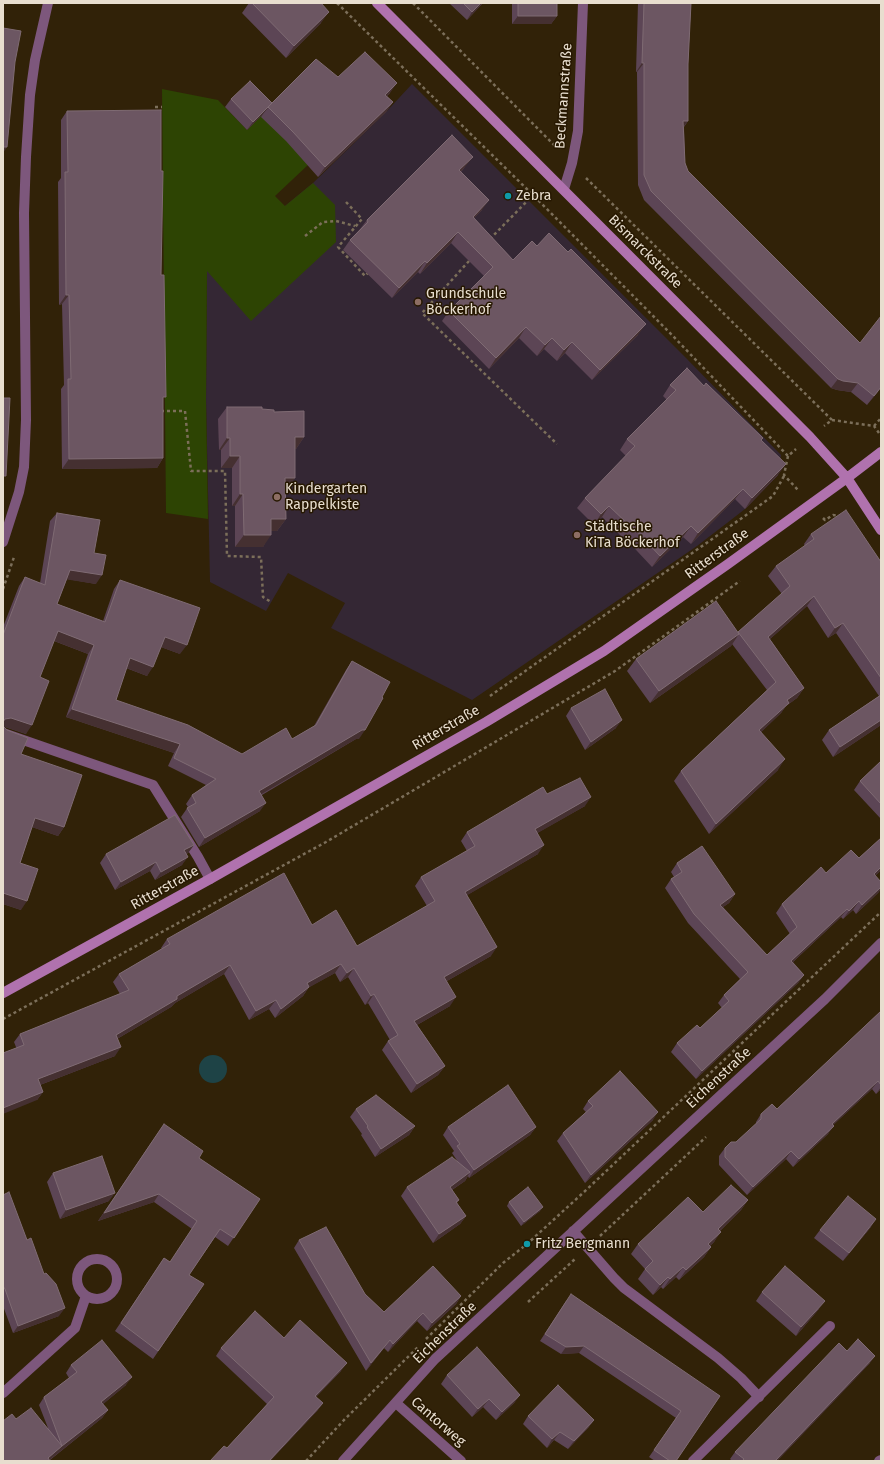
<!DOCTYPE html>
<html>
<head>
<meta charset="utf-8">
<style>
  body { margin:0 }
  #map { position:relative; width:884px; height:1464px; overflow:hidden; background:#312208; font-family:"Fira Sans",sans-serif }
  canvas { display:block }
  .frame { position:absolute; inset:0; border:4px solid #e8decf; pointer-events:none }
</style>
</head>
<body>
<div id="map">
<canvas width="884" height="1464"></canvas>
<div class="frame"></div>
</div>
<script>
const ctx = document.querySelector('canvas').getContext('2d');
ctx.lineJoin = 'round';
function fillPath(path, color) {
  ctx.fillStyle = color;
  ctx.fill(path, 'evenodd');
}
function poly(rows) {
  const path = new Path2D();
  for (const r of rows) {
    if (r.length === 3) {
      path.moveTo(r[0] + r[2], r[1]);
      path.arc(r[0], r[1], r[2], 0, 2 * Math.PI);
      continue;
    }
    path.moveTo(r[0], r[1]);
    for (let i = 2; i < r.length; i += 2) path.lineTo(r[i], r[i + 1]);
  }
  return path;
}
function stroke(path, color, width, dash) {
  ctx.strokeStyle = color;
  ctx.lineWidth = width;
  ctx.lineCap = dash ? 'butt' : 'round';
  ctx.setLineDash(dash || []);
  ctx.stroke(path);
}
function label(font, color, halo, rows, align = 'center') {
  ctx.font = font + ' "Fira Sans",sans-serif';
  ctx.lineWidth = 3;
  ctx.setLineDash([]);
  ctx.textBaseline = 'middle';
  ctx.strokeStyle = halo;
  ctx.fillStyle = color;
  for (const [text, x, y, turn = 0] of rows) {
    ctx.save();
    ctx.translate(x, y);
    ctx.rotate((+turn || 0) * Math.PI / 180);
    ctx.textAlign = isNaN(turn) ? turn : align;
    if (halo) ctx.strokeText(text, 0, 0);
    ctx.fillText(text, 0, 0);
    ctx.restore();
  }
}
fillPath(poly([
  [412,84,687,359,781,455,778,475,745,509,727,523,697,546,472,700,331,628,345,603,288,573,266,611,210,582,206,400,207,270,313,183,386,112]
]), '#342734');
fillPath(poly([
  [162,89,218,100,247,130,262,115,309,164,275,196,285,206,313,183,335,205,336,242,251,321,207,271,206,400,208,519,166,513]
]), '#2d4403');
fillPath(poly([
  [213,1069,14]
]), '#1e4346');
stroke(poly([
  [337,3,533,195,672,335,788,456,796,449],
  [413,3,556,147],
  [155,107,162,107],
  [586,178,832,420,824,426],
  [346,202,362,219,338,247,365,276,369,272],
  [305,236,323,222,336,221,355,226],
  [490,239,533,195],
  [469,261,422,313,557,444],
  [161,411,185,411,191,471,225,471,227,556,261,557,263,597,271,602],
  [832,420,874,426,879,433],
  [874,426,881,418],
  [788,456,784,475,798,490],
  [823,518,825,520,833,515,840,516],
  [3,589,14,557],
  [490,696,773,496,784,476],
  [3,1019,326,842,615,671,740,581],
  [600,1236,706,1137],
  [528,1302,575,1259],
  [426,1339,503,1263,527,1244,584,1192,881,912],
  [306,1461,344,1420,419,1346]
]), '#7c6f5a', 2.5, [3, 3]);
stroke(poly([
  [3,733,153,785,198,857,210,879],
  [693,1461,830,1326],
  [879,1461,881,1460]
]), '#7d577c', 10);
stroke(poly([
  [564,189,572,163,578,131,583,3],
  [3,542,19,492,24,467,26,420,24,213,26,157,30,95,35,60,48,3],
  [573,1231,614,1278,624,1288,718,1358,741,1378,759,1397],
  [97,1279,20],
  [3,1393,75,1328,86,1296],
  [396,1403,461,1461],
  [343,1461,435,1359,825,999,881,943]
]), '#7d577c', 10);
stroke(poly([
  [377,3,810,437,847,478,881,530],
  [3,993,210,879,486,722,604,651,728,564,847,478,881,452]
]), '#b072ae', 10);
fillPath(poly([
  [249,3,321,3,321,23,286,58,242,13],
  [449,3,483,3,467,20],
  [512,3,557,3,557,16,551,24,512,24],
  [638,3,691,3,688,64,688,121,684,127,685,163,688,171,881,388,867,405,851,392,837,390,831,388,644,200,638,185,637,72,636,72],
  [338,77,390,93,387,96,393,102,386,112,318,177,286,141,261,117,263,114,247,130,225,107,231,99,272,103],
  [67,111,161,275,163,458,157,468,62,469,61,389,64,385,62,304,59,305,58,182,61,178,61,120],
  [465,167,461,172,482,210,474,218,513,260,638,335,592,380,565,353,557,361,544,349,537,356,519,338,489,369,442,321,449,311,484,276,451,243,420,274,418,272,392,298,343,250,350,240,360,229,367,220],
  [670,385,704,386,761,440,778,475,745,509,735,499,691,544,683,537,652,567,623,536,622,537,602,517,594,525,577,508,585,498,626,456,620,450,627,439,667,400,663,396],
  [227,407,262,409,274,412,304,437,296,449,295,449,287,490,285,490,286,519,277,531,271,531,263,547,235,547,235,506,232,506,232,468,221,468,221,450,219,450,218,419],
  [57,513,94,553,96,584,67,579,57,604,103,621,114,589,120,580,180,654,161,647,147,676,126,668,116,700,242,754,292,739,314,726,346,670,352,661,359,739,356,739,262,795,260,811,199,847,181,817,188,807,186,804,192,795,206,785,168,766,174,753,66,717,88,654,54,641,40,677,26,734,5,727,4,727,21,754,64,827,58,836,32,827,20,863,21,910,3,904,3,627,19,586,25,577,40,583,50,521],
  [811,534,881,562,881,725,833,757,822,740,829,730,879,696,836,633,828,638,807,606,770,639,804,688,797,698,786,706,781,713,761,732,778,770,709,834,674,781,681,771,767,690,732,644,731,646,650,703,627,671,636,659,738,632,782,594,768,576,776,566,805,546,804,544],
  [571,708,616,728,585,750,566,716],
  [881,761,881,819,854,790,860,781],
  [547,794,585,806,537,833,538,854,467,895,491,956,447,981,450,1006,417,1025,445,1066,438,1075,411,1093,382,1050,388,1041,390,1040,368,1003,365,1005,348,977,340,982,335,973,309,987,303,996,275,1018,269,1009,249,1020,224,974,175,1003,171,1007,117,1039,115,1056,40,1085,43,1092,37,1100,14,1042,20,1034,120,994,113,982,119,974,162,949,161,948,167,939,312,925,357,946,427,906,415,886,421,877,467,851,461,841,467,832],
  [881,838,881,870,875,876,881,882,881,889,878,893,856,914,853,910,843,919,841,917,793,962,804,975,798,983,696,1079,671,1052,677,1043,700,1028,722,1008,718,1003,724,995,740,979,688,923,665,888,671,879,674,877,671,872,677,863,735,894,729,903,723,907,767,955,790,934,776,913,782,904,826,873,859,858],
  [194,845,188,853,186,854,182,865,155,880,150,871,115,890,100,863,106,854],
  [881,1011,881,1089,876,1094,872,1089,833,1125,828,1134,793,1167,786,1159,747,1195,719,1165,719,1156,725,1148,736,1142,756,1124,756,1122,761,1114,777,1109],
  [588,1101,653,1120,585,1183,557,1141,563,1133,586,1112,583,1109],
  [356,1109,415,1126,409,1135,375,1157,361,1135,362,1134,350,1117],
  [164,1124,199,1158,260,1199,228,1246,215,1237,189,1275,204,1284,153,1359,115,1331,164,1258,170,1262,192,1229,154,1202,98,1221],
  [448,1127,536,1127,530,1135,469,1178,468,1176,465,1181,452,1190,459,1200,457,1203,466,1216,460,1224,433,1243,401,1196,407,1187,458,1162,452,1153,454,1151,443,1135],
  [53,1173,109,1201,60,1219,47,1182],
  [3,1195,27,1240,59,1316,13,1333,3,1306],
  [748,1200,741,1210,720,1231,714,1242,710,1246,711,1247,704,1257,679,1280,676,1277,663,1289,661,1287,653,1295,638,1279,645,1269,631,1254,638,1244,703,1212],
  [509,1202,540,1211,521,1226,507,1206],
  [871,1227,843,1261,814,1238,820,1230],
  [299,1240,365,1294,384,1312,461,1296,456,1304,427,1331,417,1321,388,1352,384,1348,366,1371,294,1248],
  [762,1292,819,1309,796,1336,756,1301],
  [566,1301,720,1396,676,1461,655,1461,649,1457,676,1418,579,1353,561,1354,540,1341],
  [284,1338,341,1371,316,1397,323,1403,317,1411,270,1461,210,1461,227,1448,267,1404,216,1356,221,1348],
  [847,1351,870,1363,777,1461,732,1461,730,1459,735,1452],
  [71,1365,126,1385,103,1404,108,1410,102,1418,50,1460,16,1419,48,1428,39,1405,44,1397,69,1378,66,1373],
  [447,1375,520,1395,514,1403,496,1420,483,1407,472,1417,441,1384],
  [528,1416,594,1420,588,1428,568,1449,554,1440,547,1448,523,1424]
]), '#5c4555');
fillPath(poly([
  [481,3,483,3,467,20,472,12],
  [329,12,321,23,286,58,294,46],
  [518,16,557,16,551,24,512,24],
  [642,63,644,63,637,72,636,72],
  [397,83,390,93,379,105,385,95],
  [393,102,386,112,318,177,325,167],
  [272,103,263,114,247,130,253,122],
  [683,121,688,121,681,130],
  [3,147,7,147,3,153],
  [473,157,465,167,452,181,459,170],
  [489,200,482,210,465,227,473,217],
  [458,232,451,243,420,274,427,263],
  [425,261,418,272,392,298,399,288],
  [66,295,69,295,62,304,59,305],
  [646,324,638,335,592,380,600,370],
  [526,327,519,338,489,369,496,358],
  [552,338,544,349,537,356,545,345],
  [572,342,565,353,557,361,564,350],
  [838,379,858,383,851,392,837,390,831,388],
  [881,387,881,388,867,405],
  [295,437,304,437,296,449,286,449],
  [227,438,230,438,221,450,219,450],
  [230,456,240,456,232,468,221,468],
  [163,458,157,468,62,469,69,459],
  [786,464,778,475,745,509,752,498],
  [285,478,295,478,287,490,277,490],
  [743,489,735,499,691,544,698,533],
  [240,494,243,494,235,506,232,506],
  [609,506,602,517,594,525,601,514],
  [271,519,286,519,277,531,263,531],
  [691,526,683,537,652,567,660,556],
  [244,535,271,535,263,547,235,547],
  [70,570,102,575,96,584,64,579],
  [814,596,807,606,761,647,768,637],
  [843,623,836,633,828,638,835,628],
  [58,631,94,645,88,654,52,640],
  [739,634,731,646,650,703,659,691],
  [165,637,187,645,180,654,158,646],
  [130,658,153,667,147,676,124,667],
  [804,688,797,698,786,706,781,713,752,741,759,730,787,700],
  [72,709,180,744,174,753,66,717],
  [11,718,32,725,26,734,5,727,3,727,3,722,5,719],
  [622,720,616,728,585,750,591,742],
  [881,720,881,725,833,757,840,747],
  [362,730,365,730,359,739,356,739,253,799,259,791],
  [785,759,778,770,709,834,716,824],
  [591,797,585,806,529,838,535,829],
  [266,803,260,811,199,847,205,838],
  [35,818,64,827,58,836,29,826],
  [194,845,188,853,179,858,184,850],
  [544,845,538,854,459,900,465,892],
  [188,857,182,865,155,880,161,872],
  [156,862,150,871,115,890,121,882],
  [881,867,881,870,868,883,874,874],
  [881,887,881,889,878,893,856,914,862,905],
  [3,893,27,901,21,910,3,904],
  [735,894,729,903,714,913,720,905],
  [859,901,853,910,843,919,849,911],
  [847,909,841,917,785,969,791,961],
  [497,947,491,956,438,986,444,977],
  [341,964,335,973,301,992,307,983],
  [230,965,224,974,175,1003,171,1007,110,1043,116,1035,177,996],
  [354,968,348,977,340,982,347,973],
  [804,975,798,983,696,1079,702,1071],
  [309,987,303,996,275,1018,281,1009],
  [374,994,368,1003,365,1005,371,996],
  [456,997,450,1006,408,1030,414,1021],
  [276,1000,269,1009,249,1020,256,1011],
  [121,1047,115,1056,32,1088,38,1079],
  [445,1066,438,1075,411,1093,417,1084],
  [878,1081,872,1089,826,1132,832,1124],
  [881,1087,881,1089,876,1094],
  [43,1092,37,1100,3,1114,3,1108],
  [658,1112,653,1120,585,1183,591,1175],
  [415,1126,409,1135,375,1157,381,1149],
  [834,1126,828,1134,793,1167,799,1159],
  [536,1127,530,1135,469,1178,474,1170],
  [791,1151,786,1159,747,1195,753,1187],
  [470,1172,465,1181,444,1195,450,1187],
  [115,1193,109,1201,60,1219,66,1210],
  [159,1194,154,1202,98,1221,104,1213],
  [748,1200,741,1210,711,1239,718,1229],
  [543,1207,540,1211,521,1226,524,1222],
  [466,1216,460,1224,433,1243,439,1234],
  [876,1219,871,1227,843,1261,849,1253],
  [721,1232,714,1242,701,1254,708,1244],
  [711,1247,704,1257,679,1280,686,1270],
  [683,1267,676,1277,663,1289,670,1279],
  [668,1277,661,1287,653,1295,660,1285],
  [461,1296,456,1304,427,1331,432,1323],
  [825,1301,819,1309,796,1336,801,1327],
  [65,1308,59,1316,13,1333,18,1326],
  [423,1313,417,1321,388,1352,393,1344],
  [390,1340,384,1348,366,1371,371,1363],
  [584,1346,579,1353,561,1354,566,1347],
  [875,1356,870,1363,777,1461,775,1461],
  [347,1363,341,1371,309,1403,315,1396],
  [132,1377,126,1385,96,1410,101,1402],
  [520,1395,514,1403,496,1420,502,1412],
  [489,1399,483,1407,472,1417,478,1409],
  [323,1403,317,1411,270,1461,269,1461],
  [108,1410,102,1418,57,1454,62,1446],
  [594,1420,588,1428,568,1449,574,1441],
  [560,1432,554,1440,547,1448,552,1439],
  [62,1446,57,1454,48,1461,48,1458]
]), '#453031');
const building = poly([
  [252,3,321,3,329,12,294,46,252,3],
  [463,3,481,3,472,12,463,3],
  [518,3,557,3,557,16,518,16,518,3],
  [644,3,691,3,688,64,688,121,683,121,685,163,688,171,860,343,881,316,881,387,874,396,858,383,843,381,838,379,651,191,644,175,644,63,642,63,644,3],
  [3,28,21,31,15,62,7,147,3,147,3,28],
  [365,52,397,83,385,95,393,102,325,167,293,132,268,107,316,59,338,77,365,52],
  [250,81,272,103,253,122,231,99,250,81],
  [161,110,161,171,163,171,161,275,164,275,166,397,163,397,163,458,69,459,68,379,71,379,69,295,66,295,65,172,68,172,67,111,161,110],
  [452,135,473,157,459,170,489,200,473,217,513,260,532,241,537,246,549,233,568,252,571,249,646,324,600,370,572,342,564,350,552,338,545,345,526,327,496,358,449,311,493,267,458,232,427,263,425,261,399,288,350,240,368,222,367,220,452,135],
  [687,368,704,386,706,383,763,438,761,440,786,464,752,498,743,489,698,533,691,526,660,556,631,525,630,526,609,506,601,514,585,498,635,446,627,439,676,390,670,385,687,368],
  [3,398,10,398,6,476,3,476,3,398],
  [227,407,262,407,262,409,274,410,274,412,304,411,304,437,295,437,295,478,285,478,286,519,271,519,271,535,244,535,243,494,240,494,240,456,230,456,230,438,227,438,227,407],
  [846,510,881,562,881,678,843,623,835,628,814,596,768,637,804,688,787,700,789,703,759,730,785,759,716,824,681,771,776,682,738,632,790,586,776,566,814,539,811,534,846,510],
  [57,513,100,520,94,553,106,555,102,575,70,570,57,604,105,622,120,580,200,608,187,645,165,637,153,667,130,658,116,700,188,725,242,754,286,728,292,739,316,725,352,661,390,682,382,697,383,698,365,730,362,730,259,791,266,803,205,838,187,808,196,803,192,795,216,779,174,758,180,744,72,709,94,645,58,631,40,677,49,681,32,725,11,718,5,719,3,722,3,635,25,577,45,585,57,513],
  [716,601,739,634,659,691,636,659,716,601],
  [605,689,622,720,591,742,571,708,605,689],
  [881,695,881,720,840,747,829,730,881,695],
  [3,726,7,730,28,738,21,754,82,775,64,827,35,818,20,863,38,869,27,901,3,893,3,726],
  [881,761,881,804,860,781,881,761],
  [580,778,591,797,535,829,544,845,465,892,497,947,444,977,456,997,414,1021,445,1066,417,1084,388,1041,398,1035,374,994,371,996,354,968,347,973,341,964,307,983,309,987,281,1009,276,1000,256,1011,230,965,177,996,177,999,116,1035,121,1047,38,1079,43,1092,3,1108,3,1053,24,1045,20,1034,129,990,119,974,170,944,167,939,284,873,312,925,336,910,357,946,435,901,421,877,475,846,467,832,543,787,547,794,580,778],
  [175,815,194,845,184,850,188,857,161,872,156,862,121,882,106,854,175,815],
  [881,838,881,867,874,874,881,882,881,887,862,905,859,901,849,911,847,909,791,961,804,975,702,1071,677,1043,697,1025,700,1028,729,1001,724,995,748,972,694,914,671,879,682,872,677,863,702,846,735,894,720,905,767,955,797,927,782,904,821,867,826,873,851,850,859,858,881,838],
  [881,1011,881,1085,878,1081,832,1124,834,1126,799,1159,791,1151,753,1187,725,1157,725,1148,731,1142,736,1142,761,1119,761,1114,772,1104,777,1109,881,1011],
  [620,1071,658,1112,591,1175,563,1133,593,1106,588,1101,620,1071],
  [508,1085,536,1127,474,1170,457,1146,460,1144,448,1127,508,1085],
  [376,1095,415,1126,381,1149,367,1127,368,1126,356,1109,376,1095],
  [164,1124,203,1151,199,1158,260,1199,234,1238,220,1229,189,1275,204,1284,158,1351,121,1323,164,1258,170,1262,197,1221,159,1194,104,1213,164,1124],
  [102,1156,115,1193,66,1210,53,1173,102,1156],
  [452,1157,470,1172,450,1187,459,1200,456,1202,466,1216,439,1234,407,1187,452,1157],
  [731,1185,748,1200,718,1229,721,1232,708,1244,711,1247,686,1270,683,1267,670,1279,668,1277,660,1285,645,1269,653,1261,638,1244,688,1197,703,1212,731,1185],
  [528,1187,543,1207,524,1222,509,1202,528,1187],
  [9,1192,27,1240,31,1238,44,1274,46,1273,56,1284,65,1308,18,1326,5,1289,3,1286,3,1195,9,1192],
  [848,1196,876,1219,849,1253,820,1230,848,1196],
  [326,1227,365,1294,384,1312,433,1266,461,1296,432,1323,423,1313,393,1344,390,1340,371,1363,299,1240,326,1227],
  [785,1266,825,1301,801,1327,762,1292,785,1266],
  [571,1294,720,1396,676,1461,670,1461,654,1450,681,1411,584,1346,566,1347,545,1334,571,1294],
  [255,1311,284,1338,300,1320,347,1363,315,1396,323,1403,269,1461,210,1461,224,1446,227,1448,274,1397,221,1348,255,1311],
  [858,1339,875,1356,775,1461,742,1461,744,1459,735,1452,839,1343,847,1351,858,1339],
  [102,1340,132,1377,101,1402,108,1410,62,1446,44,1397,77,1372,71,1365,102,1340],
  [477,1347,520,1395,502,1412,489,1399,478,1409,447,1375,477,1347],
  [558,1385,594,1420,574,1441,560,1432,552,1439,528,1416,558,1385],
  [31,1408,62,1446,48,1458,50,1461,3,1461,3,1421,12,1414,16,1419,31,1408]
]);
fillPath(building, '#6c5662');
stroke(building, '#7f6b73', 1);
for (const [x, y, r, color] of [
  [508,196,4,"#0f9aa8"],
  [418,302,4,"#8d6e63"],
  [277,497,4,"#8d6e63"],
  [577,535,4,"#8d6e63"],
  [527,1244,4,"#0f9aa8"]
]) {
  const dot = new Path2D();
  dot.arc(x, y, r, 0, 2 * Math.PI);
  ctx.fillStyle = color;
  ctx.fill(dot);
  stroke(dot, '#271801', 1.5);
}
label('14px', '#e8decf', '#271801', [
  ["Beckmannstraße",564,96,-86],
  ["Bismarckstraße",645,252,45],
  ["Ritterstraße",717,554,-36],
  ["Ritterstraße",446,728,-30],
  ["Ritterstraße",165,888,-29],
  ["Eichenstraße",719,1078,-43],
  ["Eichenstraße",445,1333,-44],
  ["Cantorweg",438,1422,41]
]);
label('14px', '#e8decf', '#271801', [
  ["Zebra",516,196],
  ["Grundschule",426,294],
  ["Böckerhof",426,310],
  ["Kindergarten",285,489],
  ["Rappelkiste",285,505],
  ["Städtische",585,527],
  ["KiTa Böckerhof",585,543],
  ["Fritz Bergmann",535,1244]
], 'left');
</script>
</body>
</html>
